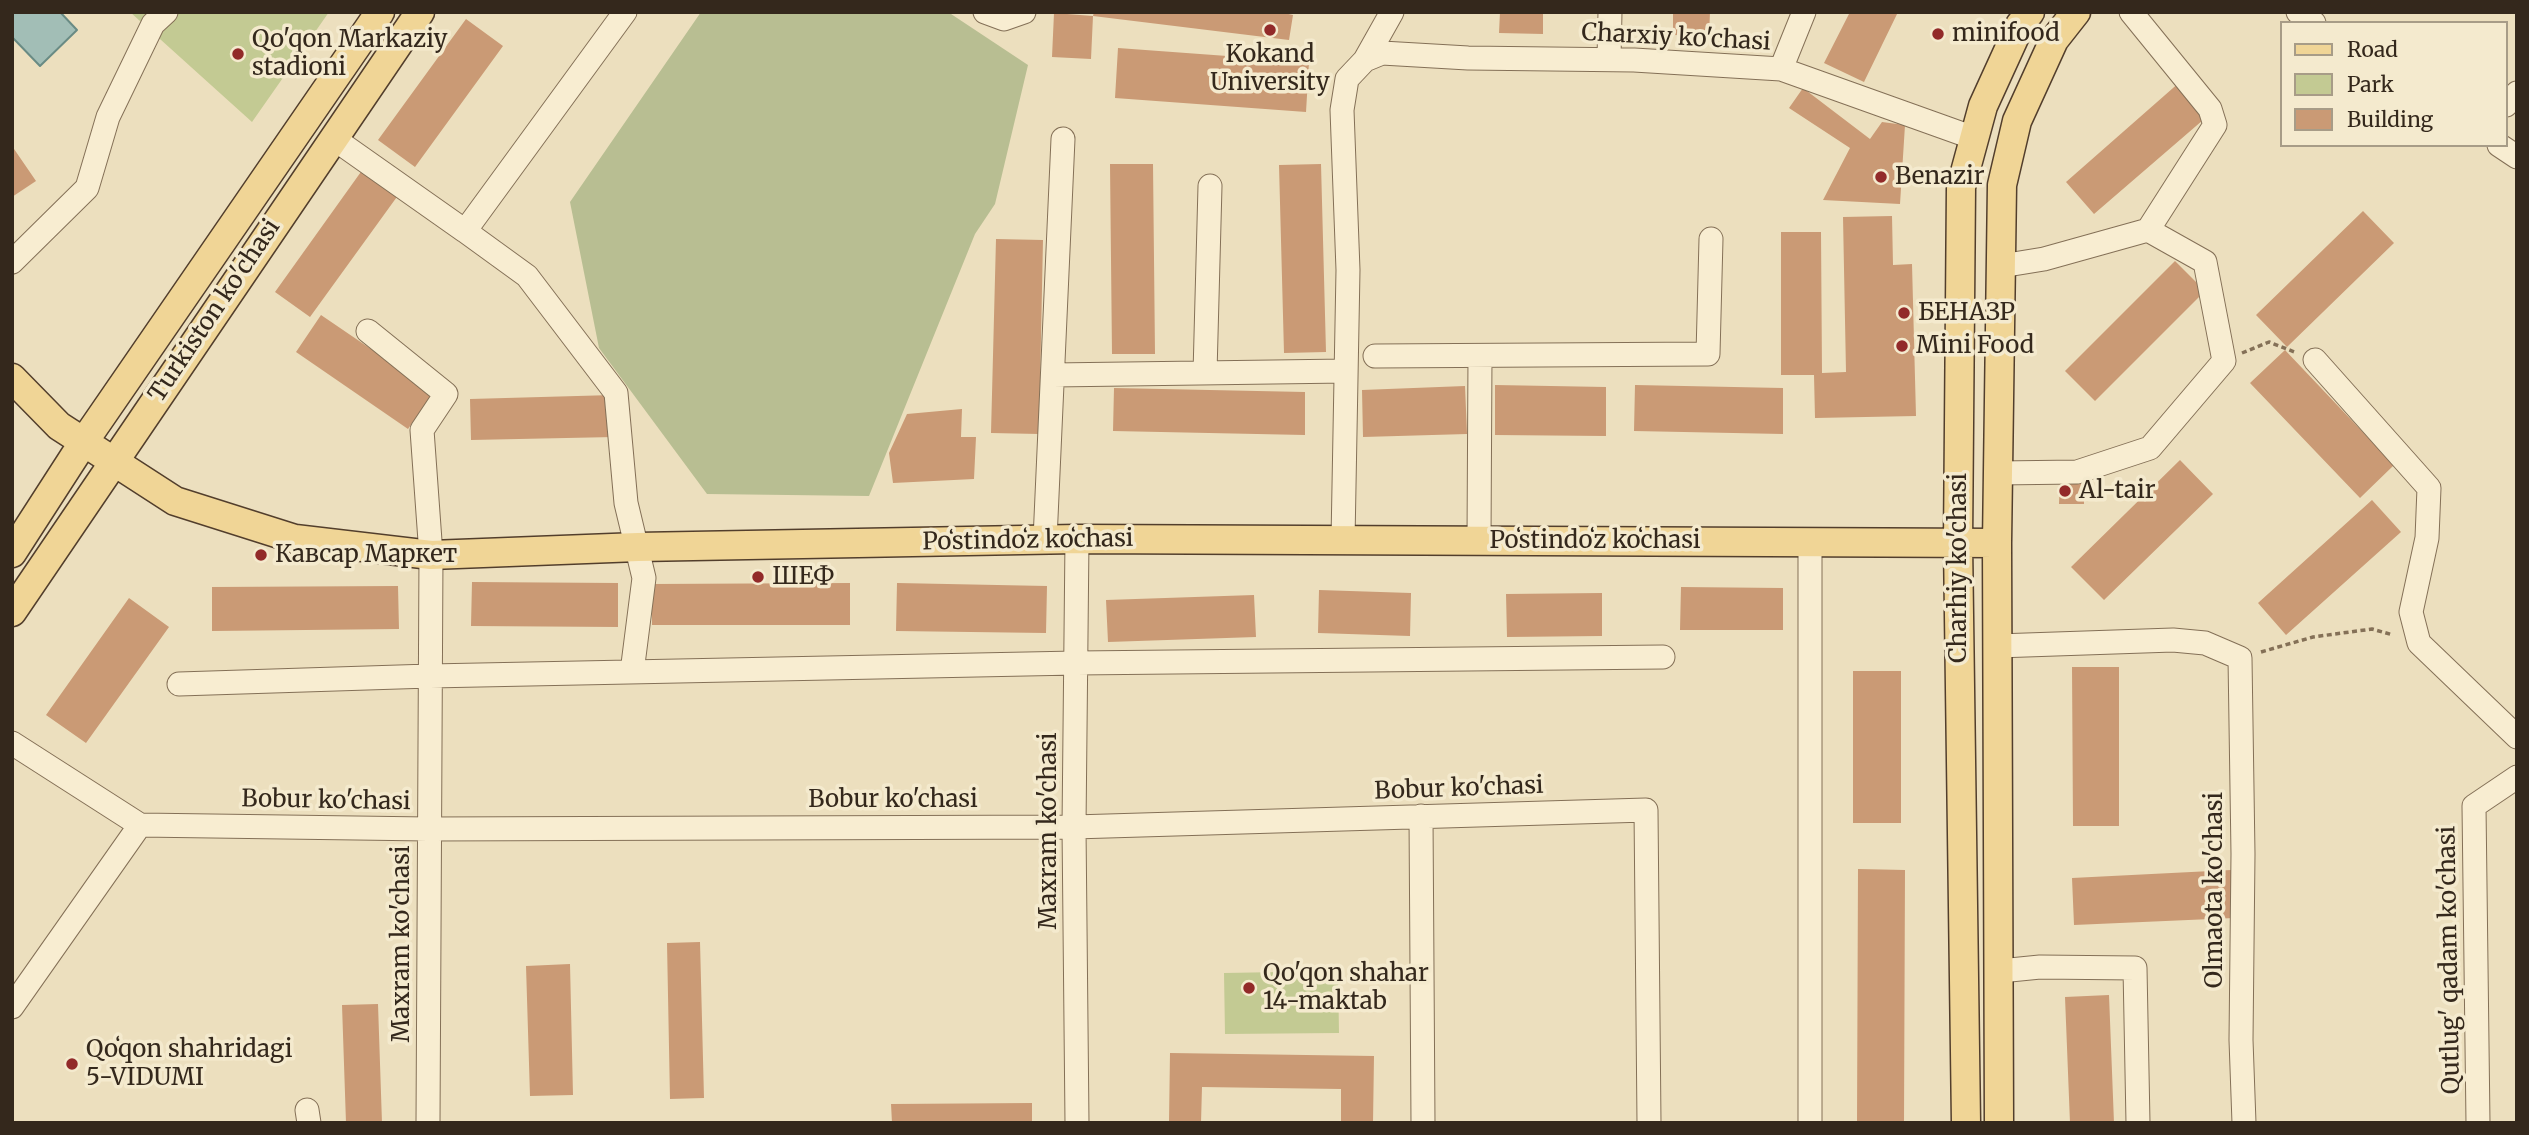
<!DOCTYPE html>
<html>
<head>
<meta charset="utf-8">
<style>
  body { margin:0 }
  #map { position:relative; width:2529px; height:1135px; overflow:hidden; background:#ecdfbe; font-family:Merriweather,serif }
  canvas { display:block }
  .frame { position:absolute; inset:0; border:14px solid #34281c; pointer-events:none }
  .legend { position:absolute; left:2280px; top:21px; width:228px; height:126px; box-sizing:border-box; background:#f4eace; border:2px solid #a79c87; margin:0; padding:9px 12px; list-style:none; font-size:21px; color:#34281c }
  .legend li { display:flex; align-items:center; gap:14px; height:35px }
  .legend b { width:35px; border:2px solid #a79c87 }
</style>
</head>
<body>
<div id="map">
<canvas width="2529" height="1135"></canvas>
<div class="frame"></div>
<ul class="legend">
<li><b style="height:9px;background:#f0d596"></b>Road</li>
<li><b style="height:19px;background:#c3ca93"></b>Park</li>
<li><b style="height:19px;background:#ca9a75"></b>Building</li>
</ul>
</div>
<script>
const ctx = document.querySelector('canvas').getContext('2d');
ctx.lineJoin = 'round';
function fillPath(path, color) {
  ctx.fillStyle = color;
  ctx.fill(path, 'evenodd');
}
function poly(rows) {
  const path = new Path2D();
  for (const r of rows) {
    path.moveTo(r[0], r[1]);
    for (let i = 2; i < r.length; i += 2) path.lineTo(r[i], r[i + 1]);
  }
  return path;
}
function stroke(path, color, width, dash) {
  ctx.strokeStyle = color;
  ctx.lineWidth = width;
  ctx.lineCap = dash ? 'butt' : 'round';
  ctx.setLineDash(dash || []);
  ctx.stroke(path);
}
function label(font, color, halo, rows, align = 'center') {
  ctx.font = font + ' Merriweather,serif';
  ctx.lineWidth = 7;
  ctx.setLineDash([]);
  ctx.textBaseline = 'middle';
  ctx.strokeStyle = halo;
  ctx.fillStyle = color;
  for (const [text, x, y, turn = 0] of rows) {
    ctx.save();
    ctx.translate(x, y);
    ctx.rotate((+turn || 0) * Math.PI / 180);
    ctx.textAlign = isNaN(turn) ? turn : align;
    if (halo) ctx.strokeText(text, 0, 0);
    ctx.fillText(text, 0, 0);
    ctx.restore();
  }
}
fillPath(poly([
  [130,12,329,12,252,122],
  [1338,971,1339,1033,1225,1034,1224,973]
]), '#c3ca93');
fillPath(poly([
  [701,12,948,12,1028,65,995,204,975,234,869,496,707,494,599,348,570,202]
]), '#b8be92');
const water = poly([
  [12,12,60,12,77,30,40,66,12,37,12,12]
]);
fillPath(water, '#a2beb6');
stroke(water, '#698b84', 2);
fillPath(poly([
  [1094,12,1279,12,1293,15,1289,40,1093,16],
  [1500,12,1543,12,1543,34,1499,33],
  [1673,12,1710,12,1709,36,1673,35],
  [1850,12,1898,12,1864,82,1824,63],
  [1054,13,1093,16,1091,59,1052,57],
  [466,19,503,46,415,167,378,140],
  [1118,48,1309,62,1306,112,1115,98],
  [2181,81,2210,114,2094,214,2066,182],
  [1803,88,1870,139,1882,122,1905,125,1900,204,1823,200,1850,148,1789,108],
  [12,146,36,181,12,197],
  [1110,164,1153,164,1155,354,1112,354],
  [1321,164,1326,352,1284,353,1279,165],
  [363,169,399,194,310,317,275,292],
  [2363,211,2394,243,2287,347,2256,315],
  [1892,216,1893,265,1912,264,1916,416,1815,418,1814,375,1781,375,1781,232,1821,232,1822,373,1846,372,1843,217],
  [996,239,1043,240,1039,434,991,433],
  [2175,261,2205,291,2095,401,2065,371],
  [321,315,434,392,408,429,296,352],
  [2285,350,2394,465,2360,498,2250,383],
  [1495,385,1606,387,1606,436,1495,435],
  [1635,385,1783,388,1783,434,1634,431],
  [1465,386,1467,434,1363,437,1362,390],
  [1114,388,1305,392,1305,435,1113,431],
  [613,395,614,437,471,440,470,399],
  [962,409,961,437,976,437,974,479,893,483,889,453,907,414],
  [2180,460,2213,494,2104,600,2071,567],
  [2060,479,2084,479,2084,504,2059,504],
  [2372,500,2401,532,2286,635,2258,603],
  [472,582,618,583,618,627,471,626],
  [850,583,850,625,652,625,652,584],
  [897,583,1047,586,1046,633,896,631],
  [398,586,399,629,212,631,212,587],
  [1681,587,1783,588,1783,630,1680,630],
  [1319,590,1411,593,1410,636,1318,633],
  [1602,593,1602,636,1507,637,1506,594],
  [1254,595,1256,637,1108,642,1106,600],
  [129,598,169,627,86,743,46,715],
  [2072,667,2119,667,2119,826,2073,826],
  [1853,671,1901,671,1901,823,1853,823],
  [1858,869,1905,870,1904,1123,1857,1123],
  [2231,870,2234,918,2074,925,2072,878],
  [700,942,704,1098,670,1099,667,943],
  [570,964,573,1095,530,1096,526,966],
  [2109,995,2114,1123,2070,1123,2065,997],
  [378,1004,382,1123,346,1123,342,1005],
  [1170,1053,1374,1056,1373,1123,1341,1123,1341,1089,1202,1087,1201,1123,1169,1123],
  [1032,1103,1032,1123,892,1123,891,1104]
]), '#ca9a75');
const minor = poly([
  [625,12,465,231,527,276,616,393,626,503,644,578,632,672],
  [985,12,1004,19,1024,12],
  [2131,12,2210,109,2215,125,2148,230],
  [2298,12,2314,23],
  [1609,59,1610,12],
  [1365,60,1382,53,1468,58,1634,60,1781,69,1974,138],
  [1781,69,1804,12],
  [2506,105,2517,93],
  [333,138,465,231],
  [2499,145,2517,157],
  [12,262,87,188,108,117,153,24,166,12],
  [368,331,446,394,422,430,431,555,428,1123],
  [1375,356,1708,354,1711,239],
  [2315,360,2429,488,2427,538,2411,612,2419,643,2517,737],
  [1205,373,1210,186],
  [1053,375,1346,371],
  [1998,473,2077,472,2150,448,2224,361,2205,262,2148,230,2044,259,2001,266],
  [1077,539,1074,827,1077,1123],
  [1045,540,1063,139],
  [1343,540,1348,270,1342,110,1347,79,1365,60,1392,12],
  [1479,540,1480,356],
  [1810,542,1810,1123],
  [1997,646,2173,640,2205,643,2240,658,2243,854,2241,1040,2244,1123],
  [179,684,430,676,1076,663,1663,657],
  [12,743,140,825],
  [1421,816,1423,1123],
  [140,825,428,829,1074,827,1646,810,1649,1123],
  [2000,971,2040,967,2135,968,2138,1123],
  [12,1007,140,825],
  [307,1110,309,1123],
  [2478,1123,2474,806,2517,777]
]);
const major = poly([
  [12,378,59,426,175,501,295,539,431,555,638,547,1077,539,1997,543],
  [12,553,83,443,380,12],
  [12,612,420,12],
  [1966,1123,1958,543,1961,187,1983,106,2020,25,2030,12],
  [1999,1123,1997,543,2002,185,2017,121,2054,40,2076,12]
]);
stroke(minor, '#847057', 25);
stroke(major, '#523e2c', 31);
stroke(poly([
  [2242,353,2269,342,2297,353],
  [2261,652,2313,637,2372,629,2393,635]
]), '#847057', 3.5, [5, 3.5]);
stroke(minor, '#f8edd1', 23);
stroke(major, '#f0d596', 28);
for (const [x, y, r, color] of [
  [1270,30,7,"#922a29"],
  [1938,34,7,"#922a29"],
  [238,54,7,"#922a29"],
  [1881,177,7,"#922a29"],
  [1904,313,7,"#922a29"],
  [1902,346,7,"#922a29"],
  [2065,491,7,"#922a29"],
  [261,555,7,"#922a29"],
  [758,577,7,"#922a29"],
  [1249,988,7,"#922a29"],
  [72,1064,7,"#922a29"]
]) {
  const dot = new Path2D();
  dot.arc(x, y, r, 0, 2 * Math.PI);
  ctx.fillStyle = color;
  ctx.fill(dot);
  stroke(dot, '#f4eace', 2.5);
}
label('24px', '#34281c', '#f4eace', [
  ["minifood",1952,34],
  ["Qo'qon Markaziy",252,40],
  ["stadioni",252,68],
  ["Kokand",1270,55,"center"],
  ["University",1270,83,"center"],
  ["Benazir",1895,177],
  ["БЕНАЗР",1918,313],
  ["Mini Food",1916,346],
  ["Al-tair",2079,491],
  ["Кавсар Маркет",275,555],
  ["ШЕФ",772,577],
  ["Qo'qon shahar",1263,974],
  ["14-maktab",1263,1002],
  ["Qoʻqon shahridagi",86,1050],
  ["5-VIDUMI",86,1078]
], 'left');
label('24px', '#34281c', '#f4eace', [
  ["Charxiy ko'chasi",1676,38,3],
  ["Turkiston ko'chasi",215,311,-56],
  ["Poʻstindoʻz koʻchasi",1028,541,-1],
  ["Poʻstindoʻz koʻchasi",1595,541],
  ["Charhiy ko'chasi",1959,568,-90],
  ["Bobur ko'chasi",1459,789,-2],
  ["Bobur ko'chasi",893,800],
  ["Bobur ko'chasi",326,801,1],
  ["Maxram ko'chasi",1049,831,-90],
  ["Olmaota ko'chasi",2215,890,-90],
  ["Maxram ko'chasi",402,944,-90],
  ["Qutlug' qadam ko'chasi",2450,960,-91]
]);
</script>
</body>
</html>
